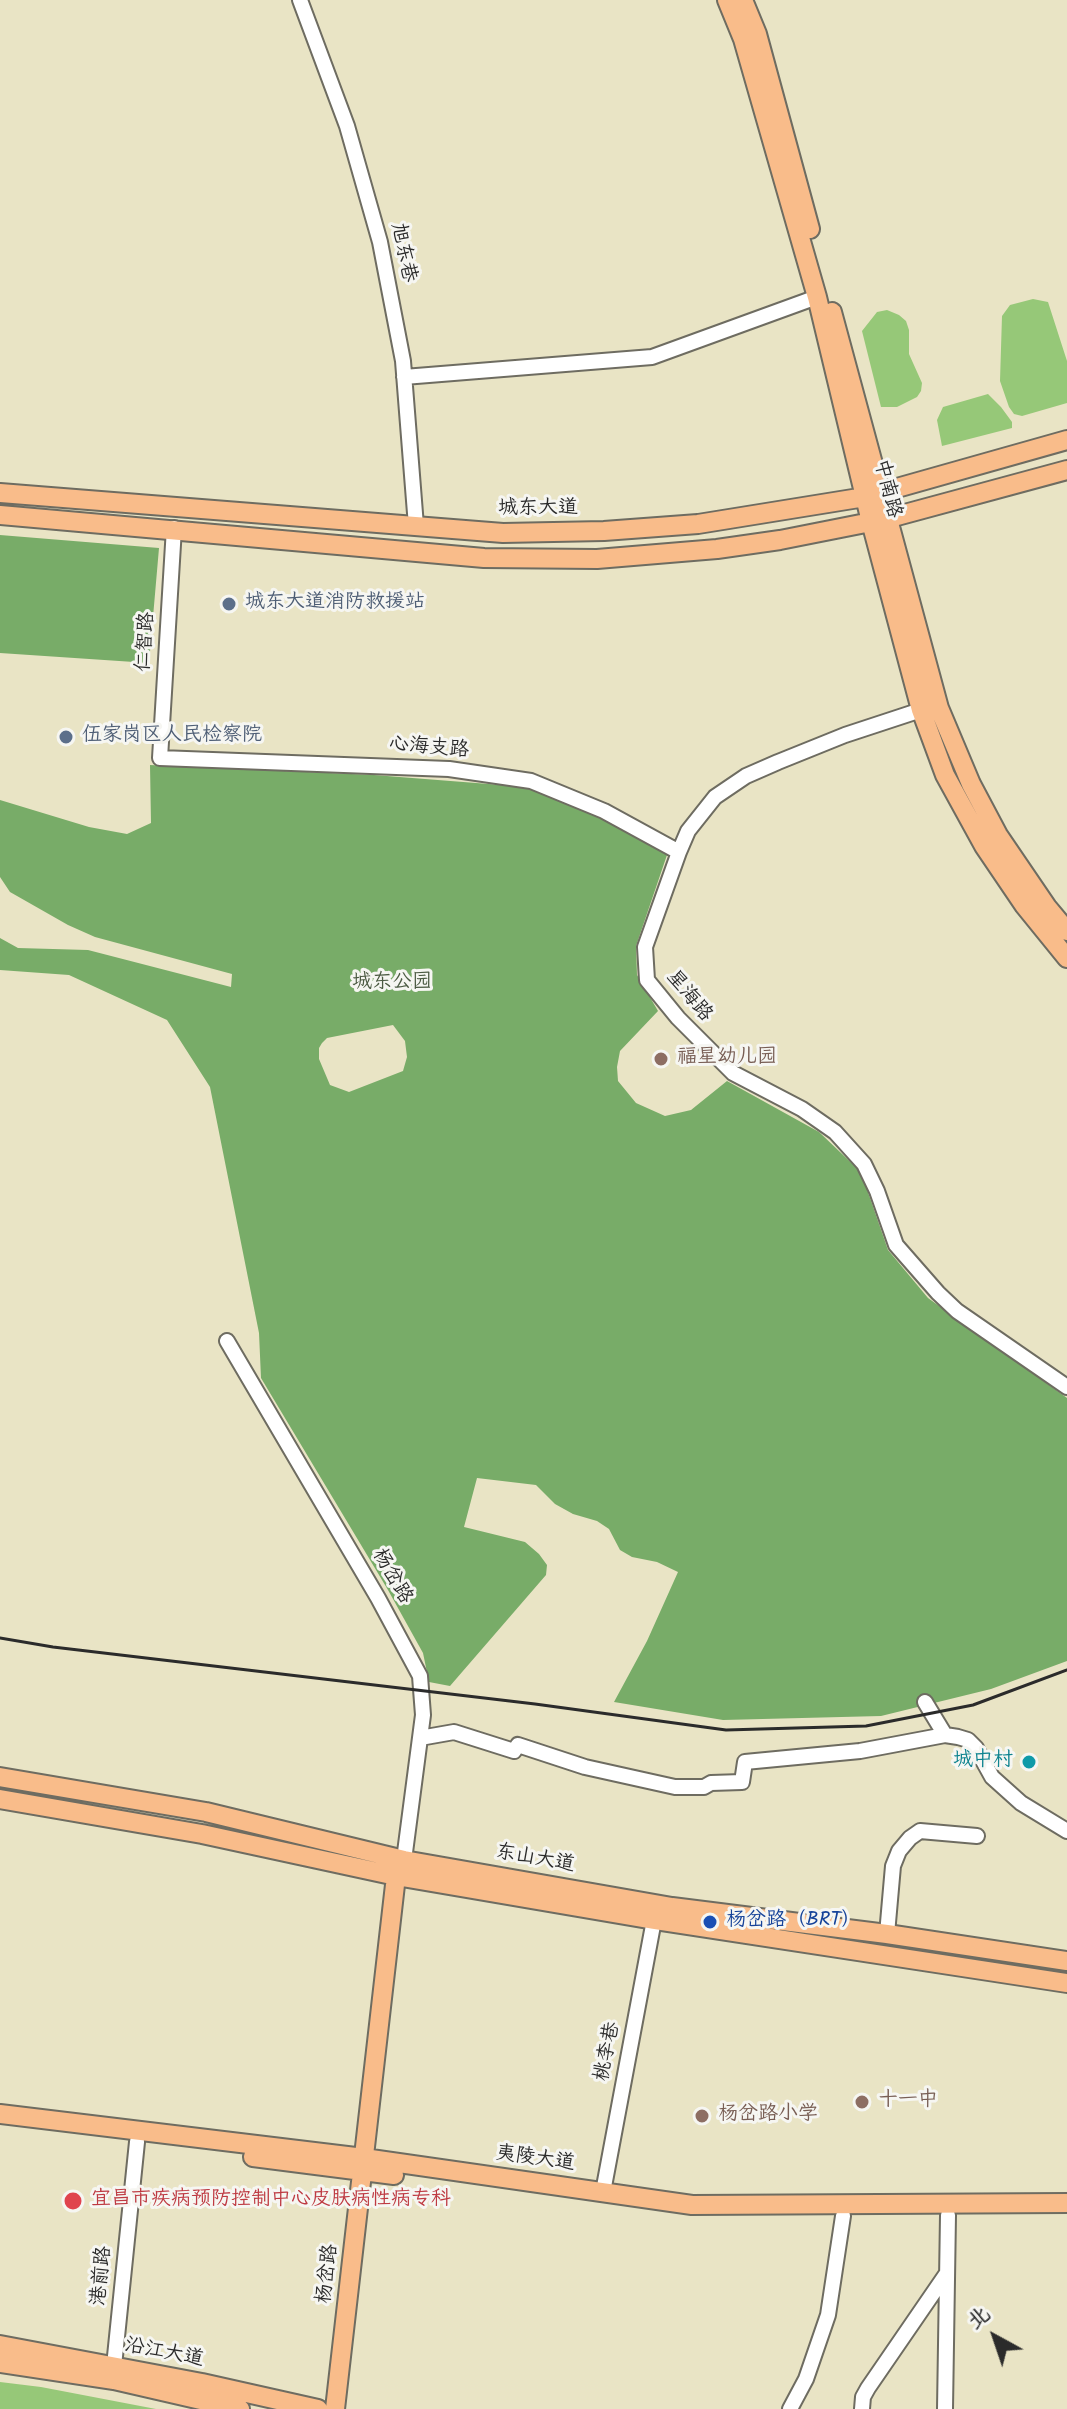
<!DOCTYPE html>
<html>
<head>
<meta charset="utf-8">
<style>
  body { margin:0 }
  #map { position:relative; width:1067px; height:2409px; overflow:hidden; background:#e9e4c5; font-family:Kalam,"LXGW WenKai TC",sans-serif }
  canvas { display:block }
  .north { position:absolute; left:955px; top:2297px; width:80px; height:80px; -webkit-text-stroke:6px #f6f6f2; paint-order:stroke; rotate:320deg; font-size:22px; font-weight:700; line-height:32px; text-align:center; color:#2b2b2b }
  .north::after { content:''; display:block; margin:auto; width:28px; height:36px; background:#2b2b2b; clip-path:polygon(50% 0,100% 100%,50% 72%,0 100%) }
</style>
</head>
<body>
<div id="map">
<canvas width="1067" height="2409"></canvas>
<div class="north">北</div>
</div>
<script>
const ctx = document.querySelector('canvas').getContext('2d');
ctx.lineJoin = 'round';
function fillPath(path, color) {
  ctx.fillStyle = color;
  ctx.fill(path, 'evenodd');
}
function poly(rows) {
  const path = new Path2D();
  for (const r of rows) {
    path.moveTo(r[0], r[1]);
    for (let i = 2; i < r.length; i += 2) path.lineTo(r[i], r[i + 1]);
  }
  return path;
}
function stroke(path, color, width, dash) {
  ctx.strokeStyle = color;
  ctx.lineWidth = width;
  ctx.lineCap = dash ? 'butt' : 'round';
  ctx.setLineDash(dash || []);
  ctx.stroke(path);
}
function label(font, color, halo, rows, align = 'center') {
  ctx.font = font + ' Kalam,"LXGW WenKai TC",sans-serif';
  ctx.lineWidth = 6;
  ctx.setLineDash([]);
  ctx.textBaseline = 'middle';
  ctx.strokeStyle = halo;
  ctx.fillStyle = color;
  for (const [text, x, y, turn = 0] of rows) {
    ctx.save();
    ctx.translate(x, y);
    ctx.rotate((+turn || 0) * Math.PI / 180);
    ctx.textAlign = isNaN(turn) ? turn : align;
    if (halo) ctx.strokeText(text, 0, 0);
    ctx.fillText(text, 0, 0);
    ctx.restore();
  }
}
fillPath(poly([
  [1033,299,1048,302,1067,361,1067,403,1022,416,1014,414,1009,407,1000,381,1002,316,1010,305],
  [887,310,899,315,906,321,909,330,909,354,922,383,921,391,917,397,897,407,881,407,862,331,877,312],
  [988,394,1001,407,1012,422,1012,428,942,446,937,420,943,407],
  [0,2382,41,2387,156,2409,0,2409]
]), '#96c878');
fillPath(poly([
  [0,535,159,548,149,663,0,653],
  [150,765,374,775,527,787,599,817,667,855,636,946,637,975,658,1011,620,1051,617,1067,618,1081,636,1103,665,1116,691,1110,727,1081,819,1132,861,1172,888,1250,928,1298,1067,1398,1067,1661,991,1689,881,1716,723,1720,614,1702,647,1641,678,1572,657,1562,632,1557,620,1550,609,1529,597,1521,573,1514,555,1504,536,1485,477,1478,464,1527,525,1542,539,1554,547,1565,546,1575,450,1686,429,1682,423,1653,388,1590,261,1378,259,1333,210,1087,167,1020,69,975,0,970,0,938,18,948,88,950,231,987,232,974,95,937,68,925,10,892,0,877,0,800,89,827,127,834,151,823],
  [393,1025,405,1041,407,1057,403,1071,349,1092,330,1085,319,1059,319,1048,322,1043,327,1038]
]), '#78ac68');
const minor = poly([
  [300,0,347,126,380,242,403,361,416,526],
  [404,377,652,357,817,297],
  [174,528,160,758,449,769,531,781,604,811,679,852],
  [921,710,845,735,778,762,746,776,715,797,688,831,679,852,645,947,647,980,678,1018,733,1073,802,1109,835,1132,864,1164,877,1191,896,1245,938,1293,957,1311,1067,1387],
  [227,1341,378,1598,420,1676,423,1715,404,1860],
  [925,1702,945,1735],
  [420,1738,454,1732,514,1751,518,1745,585,1767,675,1787,704,1787,711,1783,742,1782,745,1762,860,1751,945,1735,958,1737,968,1740,976,1748,992,1777,1021,1803,1067,1831],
  [887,1934,893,1866,899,1851,910,1838,920,1831,977,1836],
  [603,2192,654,1920],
  [114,2366,137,2142],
  [790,2409,806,2379,828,2315,843,2216],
  [862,2409,863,2397,868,2388,947,2273],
  [945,2409,948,2215]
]);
const major = poly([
  [727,0,743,39,817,297,871,522,921,710,945,775,984,846,1024,905,1067,958],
  [743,0,757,34,810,229],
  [832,312,939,708,971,784,998,835,1047,907,1067,931],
  [0,493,503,533,604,531,698,524,865,497,1067,440],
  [0,515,484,558,597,559,717,549,780,540,886,519,1067,470],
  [0,1777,206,1812,404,1860,672,1907,887,1934,1067,1961],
  [0,1799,202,1834,396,1876,654,1920,1067,1983],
  [0,2114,364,2158,692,2205,1067,2203],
  [253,2157,394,2175],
  [0,2345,202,2383,318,2409],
  [0,2363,114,2380,240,2409],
  [335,2409,396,1876,401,1866]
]);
stroke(minor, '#6e6c61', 18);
stroke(major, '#6e6c61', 22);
stroke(minor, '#fff', 14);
stroke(major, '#f9bc8a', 18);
stroke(poly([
  [0,1638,53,1647,535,1704,726,1730,866,1726,973,1705,1067,1670]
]), '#2b2b2b', 3);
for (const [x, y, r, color] of [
  [229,604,8,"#5c6f8a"],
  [66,737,8,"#5c6f8a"],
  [661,1059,8,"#8d6e63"],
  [1029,1762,8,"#0f9aa8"],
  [710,1922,8,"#1a4fb4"],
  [862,2102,8,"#8d6e63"],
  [702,2116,8,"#8d6e63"],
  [73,2201,10,"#e0444e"]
]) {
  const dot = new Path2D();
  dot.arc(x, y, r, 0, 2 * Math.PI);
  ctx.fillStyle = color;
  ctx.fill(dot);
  stroke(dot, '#f6f6f2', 3);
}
label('20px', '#2b2b2b', '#f6f6f2', [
  ["旭东巷",402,253,78],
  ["中南路",886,489,76],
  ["城东大道",538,510],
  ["仁智路",147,642,-86],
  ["心海支路",429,749,5],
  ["星海路",688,997,50],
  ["杨岔路",391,1577,60],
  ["东山大道",535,1860,10],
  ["桃李巷",609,2052,-79],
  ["夷陵大道",535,2160,8],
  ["杨岔路",329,2274,-83],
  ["港前路",103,2276,-84],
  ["沿江大道",164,2354,11]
]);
label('20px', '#4e5e75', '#f6f6f2', [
  ["城东大道消防救援站",245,604],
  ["伍家岗区人民检察院",82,737]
], 'left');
label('20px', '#4b5a42', '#f6f6f2', [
  ["城东公园",392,984]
]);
label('20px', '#785e54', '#f6f6f2', [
  ["福星幼儿园",677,1059],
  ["十一中",878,2102],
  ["杨岔路小学",718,2116]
], 'left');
label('20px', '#0d838f', '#f6f6f2', [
  ["城中村",1013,1762]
], 'right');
label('20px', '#164399', '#f6f6f2', [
  ["杨岔路（BRT）",726,1922]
], 'left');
label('20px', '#be3a42', '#f6f6f2', [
  ["宜昌市疾病预防控制中心皮肤病性病专科",91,2201]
], 'left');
</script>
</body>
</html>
